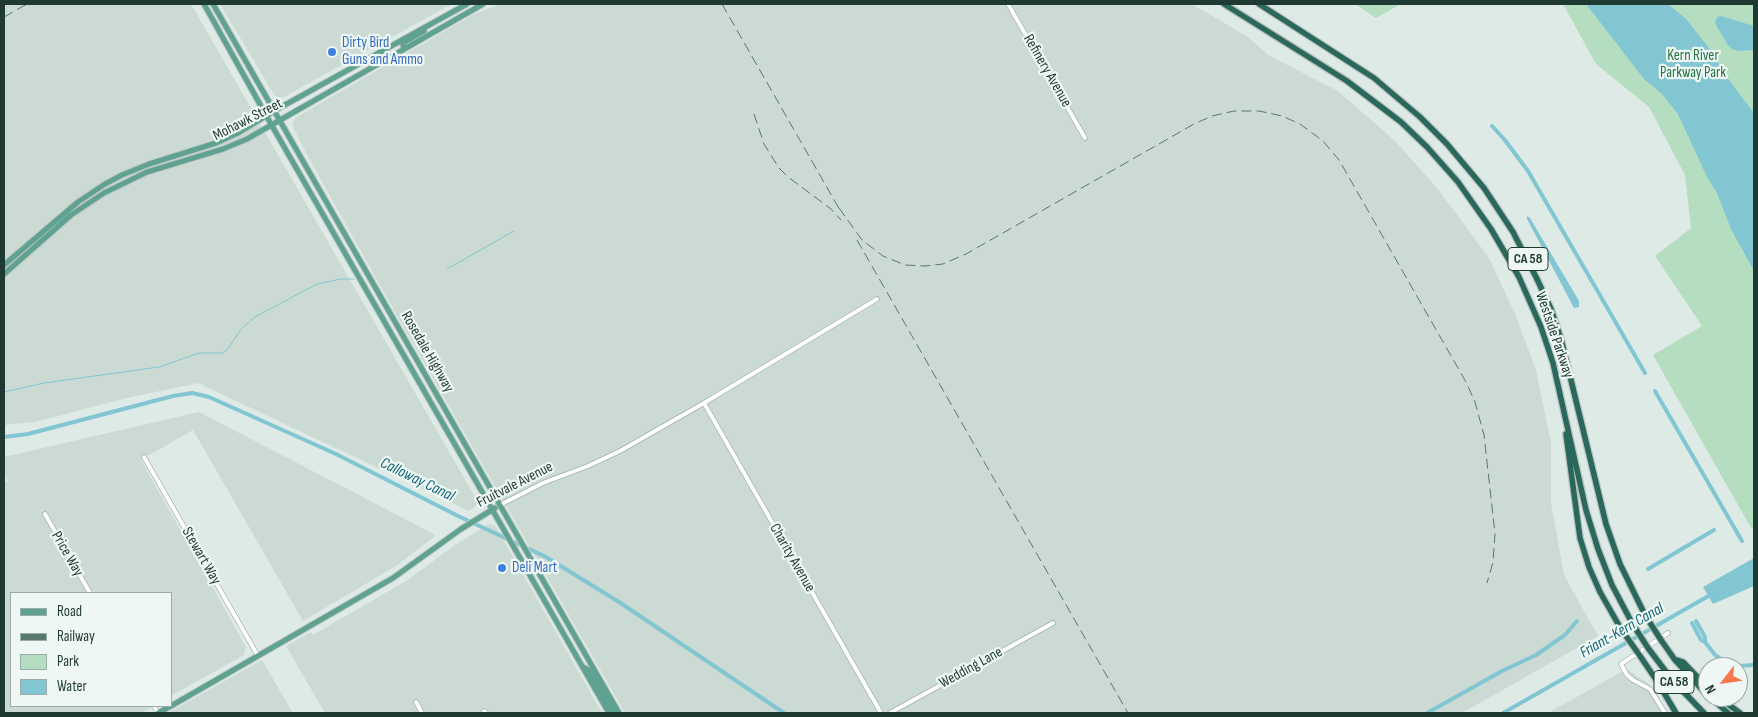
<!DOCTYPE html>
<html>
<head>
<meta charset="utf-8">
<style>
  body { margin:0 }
  #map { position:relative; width:1758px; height:717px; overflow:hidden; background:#deeae5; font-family:"Sofia Sans Condensed",sans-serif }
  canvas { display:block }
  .frame { position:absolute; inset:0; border:5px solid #1f3a33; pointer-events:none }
  .legend { position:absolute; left:10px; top:592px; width:162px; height:115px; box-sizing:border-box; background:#eef7f3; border:1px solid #9baba6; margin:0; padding:6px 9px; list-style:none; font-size:15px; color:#1f3a33 }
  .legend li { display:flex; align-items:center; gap:10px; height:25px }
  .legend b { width:25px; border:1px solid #9baba6 }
  .north { position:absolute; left:1698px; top:657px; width:50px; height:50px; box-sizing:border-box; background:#eef7f3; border:1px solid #9baba6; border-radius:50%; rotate:240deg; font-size:14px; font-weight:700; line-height:20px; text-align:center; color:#1f3a33 }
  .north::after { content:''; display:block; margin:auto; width:18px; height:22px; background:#f8784e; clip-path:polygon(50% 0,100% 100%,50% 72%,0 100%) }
</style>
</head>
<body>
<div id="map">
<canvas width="1758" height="717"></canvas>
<div class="frame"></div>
<ul class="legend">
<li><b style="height:6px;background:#60a291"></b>Road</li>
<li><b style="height:6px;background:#58776f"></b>Railway</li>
<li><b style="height:14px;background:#b5ddc0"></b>Park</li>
<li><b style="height:14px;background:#82c6d3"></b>Water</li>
</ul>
<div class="north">N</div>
</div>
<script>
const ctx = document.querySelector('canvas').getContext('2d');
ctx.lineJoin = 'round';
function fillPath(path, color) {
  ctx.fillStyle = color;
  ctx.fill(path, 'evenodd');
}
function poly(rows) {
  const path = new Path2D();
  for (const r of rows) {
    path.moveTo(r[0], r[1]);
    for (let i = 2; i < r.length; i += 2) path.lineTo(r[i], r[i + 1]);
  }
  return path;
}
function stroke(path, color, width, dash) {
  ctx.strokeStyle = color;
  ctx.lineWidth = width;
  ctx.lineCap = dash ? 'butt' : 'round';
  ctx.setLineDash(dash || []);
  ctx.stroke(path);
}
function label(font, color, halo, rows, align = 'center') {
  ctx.font = font + ' "Sofia Sans Condensed",sans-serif';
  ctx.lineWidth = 4.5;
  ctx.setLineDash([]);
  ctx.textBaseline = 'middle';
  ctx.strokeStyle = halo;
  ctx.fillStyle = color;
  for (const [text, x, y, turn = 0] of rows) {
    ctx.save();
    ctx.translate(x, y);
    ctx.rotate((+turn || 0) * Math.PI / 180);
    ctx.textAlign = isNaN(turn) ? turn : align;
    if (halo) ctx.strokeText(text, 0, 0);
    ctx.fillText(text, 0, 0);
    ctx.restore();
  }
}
fillPath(poly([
  [4,4,191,4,478,502,475,507,469,511,198,383,127,398,34,422,4,425],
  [220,4,452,4,282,98,275,96],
  [501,4,1192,4,1248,37,1268,55,1338,91,1395,141,1438,189,1489,258,1515,314,1536,370,1551,443,1551,503,1564,575,1598,636,1462,713,625,713,395,312,306,153,292,125,295,118,474,14],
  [199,412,432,533,435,536,396,566,303,621,193,430,141,460,246,647,244,655,171,696,171,593,11,593,11,706,155,706,142,713,4,713,4,483,8,480,4,473,4,457],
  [489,524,496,527,602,713,325,713,286,646,311,632,313,635,406,581,455,545],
  [262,660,293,713,168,713],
  [1627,669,1650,685,1665,713,1548,713]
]), '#ccdad4');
fillPath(poly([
  [1355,4,1401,4,1376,18],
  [1563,4,1754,4,1754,526,1751,528,1653,355,1702,326,1655,256,1691,228,1685,175,1649,107,1596,64]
]), '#b5ddc0');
fillPath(poly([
  [1586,4,1668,4,1686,19,1709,48,1731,83,1754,113,1754,271,1731,229,1717,193,1707,177,1678,114,1662,94,1644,79],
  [1721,16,1754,26,1754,50,1739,51,1732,49,1727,44,1715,23,1717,17],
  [1527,216,1530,218,1579,301,1579,307,1574,308,1527,219],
  [1754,558,1754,586,1713,604,1703,587]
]), '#82c6d3');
stroke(poly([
  [447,269,514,231],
  [4,392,44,383,159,367,199,353,222,353,227,350,242,328,255,317,317,284,341,279,354,279]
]), '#82c6d3', 1);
stroke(poly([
  [1492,126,1504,139,1528,171,1645,373],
  [1655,391,1742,541],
  [4,437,28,434,173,396,192,393,209,397,336,454,458,516,546,557,619,602,784,713],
  [1648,569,1714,530],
  [1696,621,1705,637,1705,642],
  [1692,623,1701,640,1705,642,1715,655,1722,660,1738,666,1754,665],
  [1427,713,1502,671,1536,655,1565,635,1577,621],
  [1503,713,1712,594]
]), '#82c6d3', 4);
const minor = poly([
  [1008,4,1085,138],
  [704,403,881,713],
  [144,457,258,656],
  [500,505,543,483,588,466,620,451,704,403,877,299],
  [45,514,90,593],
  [416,702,422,713],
  [154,706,158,713],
  [484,711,486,713],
  [890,713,1053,623],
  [1665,713,1650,689,1633,680,1627,675,1621,664,1668,633]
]);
const major = poly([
  [204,4,271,124,609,713],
  [213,4,619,713],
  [406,48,403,46,403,43,424,31],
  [4,265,78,202,105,184,122,175,149,164,216,143,238,133,274,111,467,4],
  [4,274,71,215,104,193,147,172,223,149,247,139,483,4],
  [585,668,590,671,612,710,615,712,617,710],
  [171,706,393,578,461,529,495,508],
  [158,713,171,706]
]);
const highway = poly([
  [1224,4,1347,81,1401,122,1427,147,1458,182,1491,229,1519,277,1541,327,1553,363,1586,510,1598,549,1612,585,1632,623],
  [1259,4,1374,78,1420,117,1447,144,1484,188,1513,232,1537,279,1551,309,1561,339,1606,524,1620,564,1645,615],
  [1566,434,1580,538,1589,567,1600,592,1621,629],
  [1661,640,1675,660,1708,696],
  [1648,648,1673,681,1704,713],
  [1638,653,1657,681,1676,713],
  [1677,660,1683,662,1708,688],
  [1710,697,1728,713],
  [1718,697,1740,713]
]);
stroke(minor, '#a1b2ac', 5.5);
stroke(major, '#bcc4c2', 7);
stroke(highway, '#bcc4c2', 8);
stroke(minor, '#fff', 4);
stroke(major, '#60a291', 5);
stroke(highway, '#29685b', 5.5);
stroke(poly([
  [722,4,841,212],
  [4,17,27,4],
  [754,114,764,144,779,168,788,177,831,209,841,220],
  [839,208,862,240,883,256,905,265,925,266,943,264,966,254,1194,124,1212,116,1234,111,1259,111,1282,116,1300,124,1323,141,1339,160,1466,382,1475,402,1484,435,1495,534,1493,562,1487,583],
  [857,240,1128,713]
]), '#58776f', 1, [10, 5]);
const highwayBridge = poly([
  [1645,615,1661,640],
  [1632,623,1648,648],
  [1621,629,1638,653]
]);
stroke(highwayBridge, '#bcc4c2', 8, []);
stroke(highwayBridge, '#29685b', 5.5);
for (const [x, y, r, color] of [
  [332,52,5,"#3f7fe0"],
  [502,568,5,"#3f7fe0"]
]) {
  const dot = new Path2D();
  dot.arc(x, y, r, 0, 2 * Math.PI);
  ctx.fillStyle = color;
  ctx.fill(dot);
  stroke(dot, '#eef7f3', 2);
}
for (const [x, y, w] of [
  [1528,259,40],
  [1674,682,40]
]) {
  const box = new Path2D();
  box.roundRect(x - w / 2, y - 11.5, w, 23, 4);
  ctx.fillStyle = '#eef7f3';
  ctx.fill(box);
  stroke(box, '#1f3a33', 1);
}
label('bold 14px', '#1f3a33', null, [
  ["CA 58",1528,259],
  ["CA 58",1674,682]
]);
label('15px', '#366cbe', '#eef7f3', [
  ["Dirty Bird",342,43],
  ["Guns and Ammo",342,60],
  ["Deli Mart",512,568]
], 'left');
label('15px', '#277345', '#eef7f3', [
  ["Kern River",1693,56],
  ["Parkway Park",1693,73]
]);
label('15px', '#1f3a33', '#eef7f3', [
  ["Refinery Avenue",1047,71,60],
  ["Mohawk Street",248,120,-27],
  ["Westside Parkway",1554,335,71],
  ["Rosedale Highway",427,352,60],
  ["Fruitvale Avenue",515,485,-27],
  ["Price Way",67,554,60],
  ["Stewart Way",201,556,60],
  ["Charity Avenue",792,558,60],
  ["Wedding Lane",971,668,-29]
]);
label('italic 16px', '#176878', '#eef7f3', [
  ["Calloway Canal",417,480,26],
  ["Friant-Kern Canal",1622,631,-30]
]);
</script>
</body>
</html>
